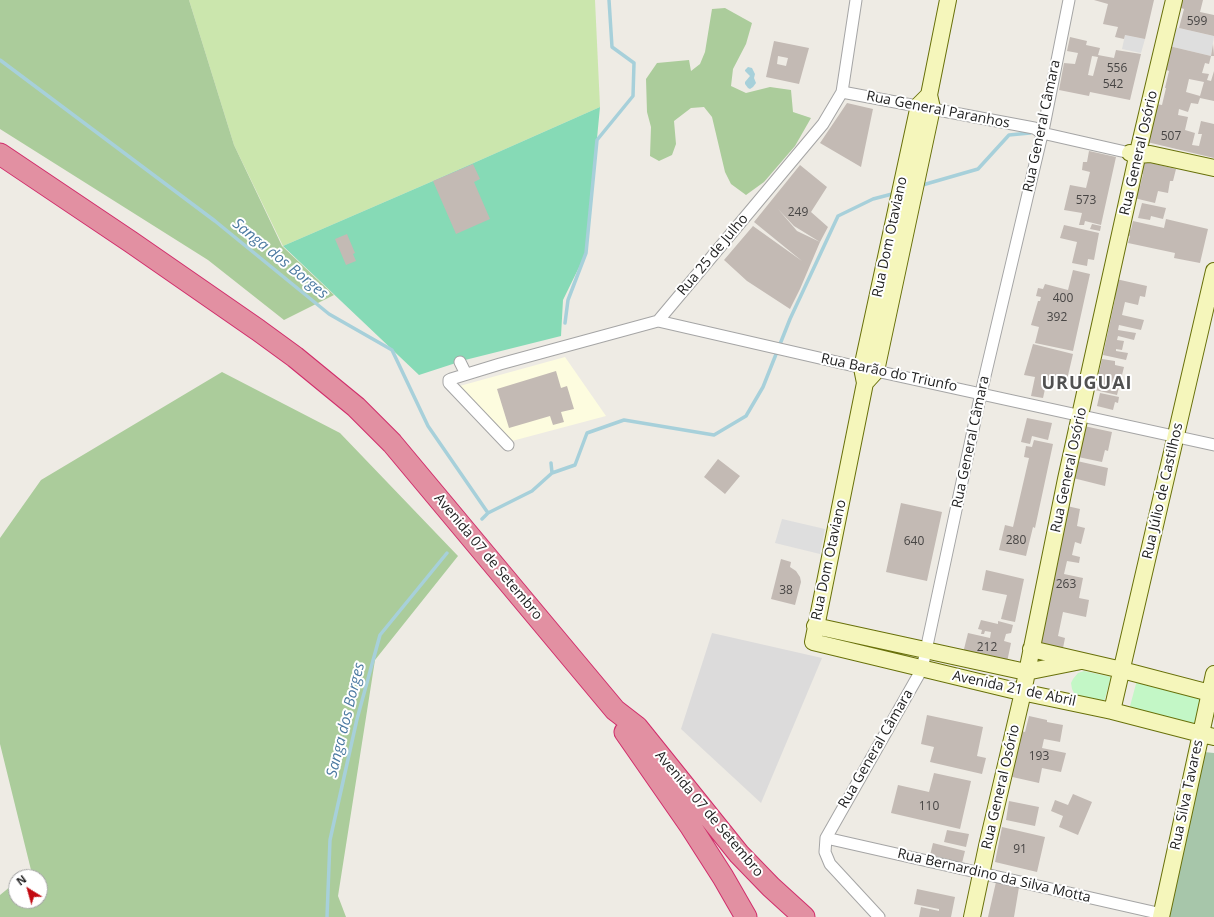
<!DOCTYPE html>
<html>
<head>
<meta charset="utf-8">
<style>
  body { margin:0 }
  #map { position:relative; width:1214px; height:917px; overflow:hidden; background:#eeebe4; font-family:"Open Sans",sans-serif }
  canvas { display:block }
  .north { position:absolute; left:8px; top:869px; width:40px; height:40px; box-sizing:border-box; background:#fff; border:1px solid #a5a5a5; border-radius:50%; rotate:323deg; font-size:11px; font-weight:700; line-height:16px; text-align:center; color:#1e1e1e }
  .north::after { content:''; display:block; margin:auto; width:14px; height:18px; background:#c20a11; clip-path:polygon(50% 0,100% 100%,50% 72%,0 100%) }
</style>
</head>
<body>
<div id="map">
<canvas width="1214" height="917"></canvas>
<div class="north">N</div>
</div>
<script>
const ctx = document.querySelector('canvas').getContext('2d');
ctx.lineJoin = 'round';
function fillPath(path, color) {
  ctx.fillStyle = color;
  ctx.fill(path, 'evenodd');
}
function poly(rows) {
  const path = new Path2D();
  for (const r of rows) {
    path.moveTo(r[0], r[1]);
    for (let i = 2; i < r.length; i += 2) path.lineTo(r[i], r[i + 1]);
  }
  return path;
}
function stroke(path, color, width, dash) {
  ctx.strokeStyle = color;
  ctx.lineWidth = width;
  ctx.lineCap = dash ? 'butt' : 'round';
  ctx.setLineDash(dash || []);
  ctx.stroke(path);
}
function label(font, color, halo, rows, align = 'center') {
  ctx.font = font + ' "Open Sans",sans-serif';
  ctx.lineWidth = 4;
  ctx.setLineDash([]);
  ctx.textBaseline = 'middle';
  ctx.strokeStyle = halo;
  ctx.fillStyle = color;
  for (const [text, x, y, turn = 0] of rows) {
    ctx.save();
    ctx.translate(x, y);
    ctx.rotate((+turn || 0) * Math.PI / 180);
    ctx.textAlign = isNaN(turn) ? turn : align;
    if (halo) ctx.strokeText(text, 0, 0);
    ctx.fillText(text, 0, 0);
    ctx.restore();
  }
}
fillPath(poly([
  [712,633,822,658,761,803,681,729]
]), '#dcdbdb');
fillPath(poly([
  [565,357,606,416,512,441,456,387]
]), '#fdfcdf');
fillPath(poly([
  [189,0,595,0,600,107,433,181,283,246,234,145]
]), '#cbe6ad');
fillPath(poly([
  [0,0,189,0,234,145,282,246,334,295,284,320,208,260,0,129],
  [725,8,752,23,746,44,733,69,731,86,746,93,770,87,791,90,793,112,811,118,795,146,764,182,746,195,731,184,725,172,712,117,704,107,691,108,674,121,676,144,672,155,659,161,650,156,651,127,647,112,646,79,657,63,689,60,691,71,700,64,705,52,712,9],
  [222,372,340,433,458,556,375,660,338,896,346,917,0,917,0,895,16,882,16,901,40,901,40,877,23,877,31,870,0,744,0,538,41,480]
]), '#abcc9b');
fillPath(poly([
  [1204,752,1214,753,1214,917,1169,917]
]), '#a7c6aa');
fillPath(poly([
  [1084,671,1111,677,1104,702,1078,697,1074,693,1072,689,1071,683,1073,679,1078,673],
  [1137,680,1202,697,1193,728,1129,710]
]), '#c3f7c6');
fillPath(poly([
  [600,107,586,253,563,300,561,336,465,360,419,375,283,246,433,181]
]), '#86dab6');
fillPath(poly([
  [1174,27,1214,36,1211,56,1169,46],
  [1125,35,1145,39,1141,53,1122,49],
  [782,519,825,529,820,554,775,543]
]), '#dedede');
fillPath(poly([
  [748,67,752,68,755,74,754,78,756,83,753,87,750,89,748,88,745,84,745,82,750,76,745,71,745,70]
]), '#a7d0da');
stroke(poly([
  [0,60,215,221,329,314,392,350,428,426,488,513,482,519],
  [919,186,978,169,1009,135,1030,133],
  [565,323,568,300,586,253,597,140,633,96,634,63,612,47,609,0],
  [552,473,575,465,587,433,624,420,714,435,746,416,763,387,790,319,838,216,873,199,896,193],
  [488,513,532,491,552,473,551,463],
  [327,917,330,840,357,719,380,635,447,553]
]), '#a7d0da', 3.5);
fillPath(poly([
  [1094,0,1154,0,1145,39,1125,35,1124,39,1115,37,1118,27,1103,24,1108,4],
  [1180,0,1203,0,1200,12,1214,15,1214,36,1179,28,1184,9,1178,7],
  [1070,37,1087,41,1086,45,1100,48,1098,55,1114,58,1116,50,1141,54,1130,100,1090,92,1089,96,1059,90,1064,63,1075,64,1078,53,1067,51],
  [1092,56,1098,57,1093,76,1088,75],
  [774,41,809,48,799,84,766,77],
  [778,56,788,58,786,66,777,64],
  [1213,44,1214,56,1211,56,1209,64,1205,63,1202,73,1209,74,1207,80,1211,81,1214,71,1214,101,1200,98,1198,104,1191,103,1188,112,1179,109,1178,115,1188,117,1185,130,1195,133,1192,145,1199,146,1202,134,1198,134,1201,121,1214,124,1214,158,1147,142,1156,104,1162,105,1166,88,1165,88,1169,71,1164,69,1169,46,1211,56],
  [1189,79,1204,82,1200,96,1186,92],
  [847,103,873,109,861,167,820,143],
  [1089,151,1116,157,1101,225,1085,221,1084,225,1079,225,1082,213,1064,210,1070,185,1086,188,1090,172,1082,170,1083,162,1087,162],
  [1143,161,1176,169,1173,181,1170,181,1168,193,1158,191,1155,203,1134,198,1137,186,1140,186,1143,174,1140,174],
  [473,164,480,179,474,182,490,219,456,234,433,181],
  [800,165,827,187,811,212,828,227,820,242,800,289,790,309,747,281,724,260,753,226,802,261,754,222],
  [778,209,794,226,820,242,797,231],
  [1142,203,1166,208,1163,219,1151,216,1150,220,1138,218],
  [1166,219,1208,229,1200,263,1174,258,1175,253,1128,243,1130,236,1127,235,1128,229,1131,230,1133,221,1164,228],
  [1092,224,1101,226,1100,231,1090,229],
  [1064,225,1099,233,1094,260,1088,259,1087,266,1072,263,1077,242,1060,238],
  [347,234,355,253,353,254,356,261,346,265,335,239],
  [1073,270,1090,274,1073,351,1035,343,1039,327,1031,325,1038,301,1040,301,1041,297,1036,296,1038,288,1043,289,1045,284,1068,290],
  [1116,279,1147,286,1145,297,1140,296,1138,305,1125,302,1122,315,1144,320,1141,330,1119,325,1118,330,1136,333,1134,340,1118,336,1117,340,1124,341,1122,350,1116,349,1116,351,1128,353,1126,360,1103,355,1115,299,1111,299],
  [1033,344,1073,354,1066,384,1047,380,1043,398,1031,396,1035,377,1024,375],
  [1102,359,1115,361,1115,365,1124,367,1117,395,1095,390],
  [556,371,561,388,567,386,574,409,561,412,564,422,553,425,550,416,509,428,497,389],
  [1100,393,1119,397,1118,403,1115,402,1113,410,1097,406],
  [1027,418,1052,423,1048,440,1032,436,1030,444,1021,442],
  [1084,426,1112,432,1108,451,1105,450,1102,462,1078,457],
  [1034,440,1053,444,1035,528,1033,527,1026,556,999,550,1005,525,1013,527,1029,458,1024,457,1026,446,1032,447],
  [718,459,740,476,725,494,704,477],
  [1077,461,1108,468,1105,486,1073,478],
  [901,503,942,512,927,581,886,572],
  [1067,506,1080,509,1077,526,1085,528,1081,544,1075,542,1072,555,1080,557,1079,563,1067,561,1064,574,1083,578,1079,598,1089,600,1086,617,1063,612,1058,636,1065,638,1063,648,1038,643],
  [781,559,791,562,790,567,796,571,800,577,801,582,795,605,771,599],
  [986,570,1024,579,1015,622,1001,619,1007,595,982,590],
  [981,620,998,624,998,621,1013,625,1011,633,1006,634,1004,641,1011,643,1007,662,963,653,968,633,990,638,991,632,985,631,984,634,981,634,982,630,978,629],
  [927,715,983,727,977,756,986,758,982,774,930,762,934,747,921,744],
  [1029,716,1047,720,1047,722,1063,725,1060,742,1044,739,1042,748,1066,753,1061,772,1042,768,1039,783,1008,776,1018,730,1025,732],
  [934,773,971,781,960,829,891,813,898,785,929,792],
  [1073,794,1092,802,1078,835,1059,827,1063,816,1051,811,1055,800,1068,805],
  [1009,801,1039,807,1035,826,1006,820],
  [1002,827,1045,837,1037,872,995,862],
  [947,830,969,834,966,847,944,842],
  [933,843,965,851,962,863,930,855],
  [996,882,1019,887,1014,917,988,917],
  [917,889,955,897,951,917,919,917,921,907,939,911,939,909,914,904]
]), '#c3bab4');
const street = poly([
  [842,92,1034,128,1042,133,1130,153],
  [658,321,876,371,1214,445],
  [460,362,466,374],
  [508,445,449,383,449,380,451,379,500,364,658,321,823,124,842,92,856,0],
  [826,838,1162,914],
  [879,917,830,864,825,852,826,838,922,669,981,393,1044,126,1069,0]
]);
const secondary = poly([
  [929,95,919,105,862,368,865,383,813,642,1012,690,1112,711,1201,734,1214,737],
  [1130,153,1138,155,1150,154,1214,168],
  [865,383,876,371,932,108,929,95,948,0],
  [815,626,1026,672,1081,661],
  [1031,649,1122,670,1214,694],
  [1112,711,1214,271],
  [972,917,987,846,1023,692,1066,479,1139,148,1174,0],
  [1161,917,1214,674]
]);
const highway = poly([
  [0,154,131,242,258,330,295,357,356,407,392,443,615,710,637,727,739,854,771,887,804,917],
  [625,732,691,827,723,877,746,917]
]);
stroke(street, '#a5a5a5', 13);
stroke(secondary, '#68700a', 18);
stroke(highway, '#d12d6b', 23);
stroke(street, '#fff', 11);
stroke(secondary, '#f5f6bb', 16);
stroke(highway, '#e290a2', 21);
label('12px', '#474544', null, [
  ["599",1197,22],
  ["556",1117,69],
  ["542",1113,85],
  ["507",1171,137],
  ["573",1086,201],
  ["249",798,213],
  ["400",1063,299],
  ["392",1057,318],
  ["280",1016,541],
  ["640",914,542],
  ["263",1066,585],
  ["38",786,591],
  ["212",987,648],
  ["193",1039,757],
  ["110",929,807],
  ["91",1020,850]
]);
label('14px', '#1e1e1e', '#fff', [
  ["Rua General Paranhos",938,110,11],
  ["Rua General Câmara",1042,126,-78],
  ["Rua General Osório",1139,153,-77],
  ["Rua Dom Otaviano",890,237,-78],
  ["Rua 25 de Julho",713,255,-50],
  ["Rua Barão do Triunfo",889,373,12],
  ["Rua General Câmara",971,442,-78],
  ["Rua General Osório",1069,470,-78],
  ["Rua Júlio de Castilhos",1163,491,-77],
  ["Avenida 07 de Setembro",488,557,50],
  ["Rua Dom Otaviano",829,560,-78],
  ["Avenida 21 de Abril",1014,689,12],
  ["Rua General Câmara",876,749,-60],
  ["Rua General Osório",1001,787,-77],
  ["Rua Silva Tavares",1187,795,-78],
  ["Avenida 07 de Setembro",709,814,50],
  ["Rua Bernardino da Silva Motta",994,876,13]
]);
label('italic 15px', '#4c7aa1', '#fff', [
  ["Sanga dos Borges",280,259,39],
  ["Sanga dos Borges",346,720,-76]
]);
ctx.letterSpacing = '1px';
label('bold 18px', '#515151', '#fff', [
  ["URUGUAI",1087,384]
]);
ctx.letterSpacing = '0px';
</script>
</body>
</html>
